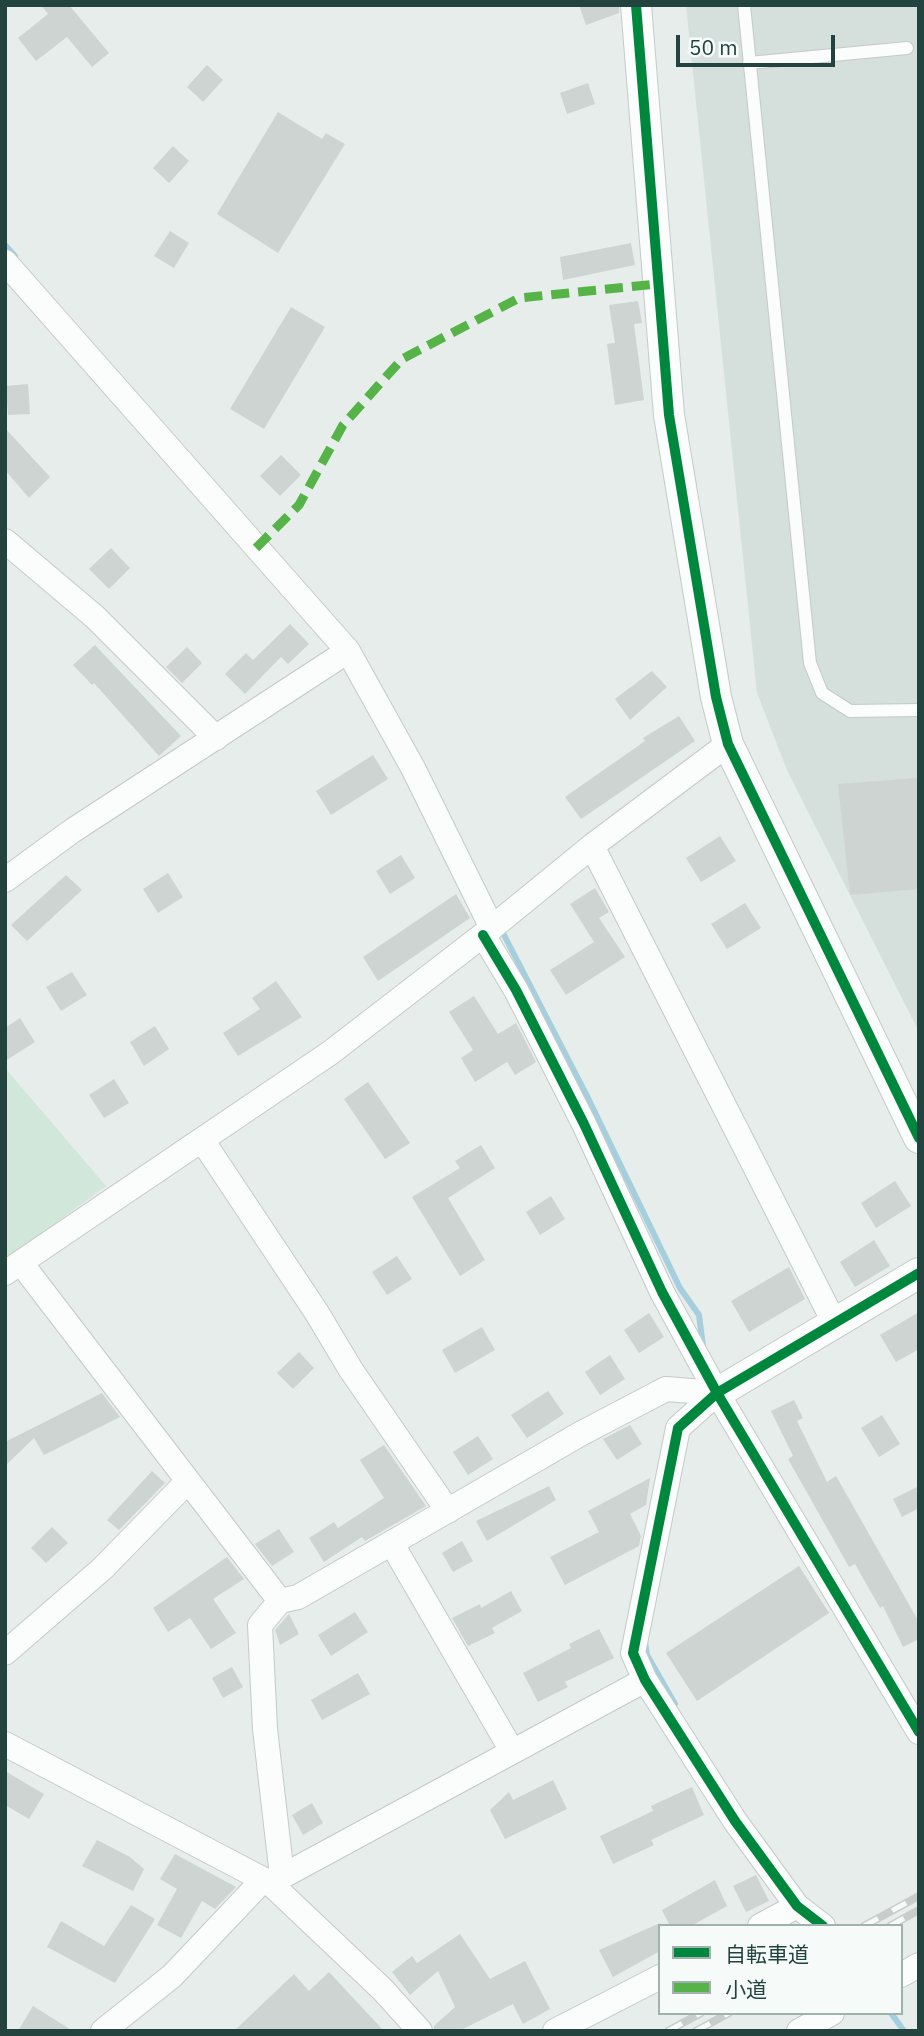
<!DOCTYPE html>
<html>
<head>
<meta charset="utf-8">
<style>
  body { margin:0 }
  #map { position:relative; width:924px; height:2036px; overflow:hidden; background:#e7edeb; font-family:"IBM Plex Sans","Noto Sans JP",sans-serif }
  canvas { display:block }
  .frame { position:absolute; inset:0; border:7px solid #22433e; pointer-events:none }
  .legend { position:absolute; left:658px; top:1924px; width:245px; height:91px; box-sizing:border-box; background:#f6fbf9; border:2px solid #a1b1ae; margin:0; padding:9px 12px; list-style:none; font-size:21px; color:#22433e }
  .legend li { display:flex; align-items:center; gap:14px; height:35px }
  .legend b { width:35px; border:2px solid #a1b1ae }
  .scale { position:absolute; left:676px; top:35px; width:159px; height:32px; box-sizing:border-box; border:4px solid #22433e; border-top:0; padding-left:9px; font-size:21px; line-height:24px; white-space:nowrap; color:#22433e; -webkit-text-stroke:5px #f6fbf9; paint-order:stroke }
</style>
</head>
<body>
<div id="map">
<canvas width="924" height="2036"></canvas>
<div class="frame"></div>
<ul class="legend">
<li><b style="height:9px;background:#00873e"></b>自転車道</li>
<li><b style="height:9px;background:#55b347"></b>小道</li>
</ul>
<div class="scale">50 m</div>
</div>
<script>
const ctx = document.querySelector('canvas').getContext('2d');
ctx.lineJoin = 'round';
function fillPath(path, color) {
  ctx.fillStyle = color;
  ctx.fill(path, 'evenodd');
}
function poly(rows) {
  const path = new Path2D();
  for (const r of rows) {
    path.moveTo(r[0], r[1]);
    for (let i = 2; i < r.length; i += 2) path.lineTo(r[i], r[i + 1]);
  }
  return path;
}
function stroke(path, color, width, dash) {
  ctx.strokeStyle = color;
  ctx.lineWidth = width;
  ctx.lineCap = dash ? 'butt' : 'round';
  ctx.setLineDash(dash || []);
  ctx.stroke(path);
}
fillPath(poly([
  [686,5,919,5,919,1032,787,770,757,693]
]), '#d5dfdb');
fillPath(poly([
  [5,1068,106,1186,5,1260]
]), '#d0e7d9');
stroke(poly([
  [5,245,15,256],
  [503,933,586,1094,680,1288,699,1315,703,1346],
  [645,1642,647,1655,675,1704],
  [891,2013,904,2031]
]), '#a6cfde', 6);
fillPath(poly([
  [41,5,69,5,109,53,92,67,67,37,36,61,18,38,48,14],
  [579,5,619,5,619,13,586,25],
  [207,65,223,80,203,102,187,87],
  [588,83,595,104,567,114,560,93],
  [278,112,322,139,326,133,345,144,278,253,217,214],
  [173,146,189,161,169,183,153,168],
  [170,231,189,243,174,268,154,256],
  [631,243,635,265,563,280,560,257],
  [638,301,642,323,634,324,644,400,615,405,607,344,615,343,609,305],
  [291,307,325,327,264,429,230,409],
  [28,384,30,414,8,415,6,386],
  [5,428,50,477,29,498,5,470],
  [281,455,301,475,280,496,260,476],
  [111,548,130,568,109,589,89,569],
  [290,624,309,644,288,664,281,657,245,694,225,674,246,653,253,660],
  [95,645,181,736,159,756,94,683,92,685,73,665],
  [187,647,202,663,182,683,166,667],
  [652,671,667,687,630,720,615,699],
  [679,716,695,741,581,819,565,797,645,741,643,738],
  [373,755,388,779,331,815,316,791],
  [919,778,919,889,850,895,838,784],
  [720,836,736,861,701,882,686,858],
  [401,855,415,878,390,894,376,871],
  [168,873,183,897,158,913,143,889],
  [66,875,82,890,27,941,11,925],
  [595,888,609,912,599,918,625,957,566,995,550,970,594,942,570,904],
  [456,894,470,918,378,981,363,957],
  [745,903,761,928,727,949,711,924],
  [72,972,87,995,61,1011,46,987],
  [276,981,302,1017,238,1056,223,1033,260,1009,252,998],
  [474,996,498,1034,516,1023,536,1062,515,1075,507,1062,475,1082,461,1058,473,1050,449,1012],
  [20,1018,35,1042,5,1061,5,1028],
  [155,1026,169,1049,144,1066,130,1042],
  [114,1079,129,1103,104,1118,89,1095],
  [368,1082,410,1143,385,1159,344,1099],
  [481,1145,495,1168,448,1198,485,1260,460,1276,412,1197,460,1168,455,1161],
  [895,1181,911,1206,876,1228,861,1203],
  [551,1196,565,1219,540,1235,526,1212],
  [874,1240,890,1266,855,1287,840,1262],
  [397,1256,412,1279,387,1295,372,1272],
  [789,1267,805,1299,749,1332,731,1301],
  [919,1312,919,1349,896,1362,880,1335],
  [649,1313,664,1337,639,1353,624,1330],
  [482,1327,495,1350,455,1373,442,1350],
  [299,1352,314,1368,293,1389,277,1373],
  [610,1355,625,1379,600,1395,585,1372],
  [548,1391,564,1414,527,1438,511,1415],
  [102,1393,120,1417,44,1455,34,1438,5,1466,5,1442],
  [794,1400,803,1418,797,1421,827,1482,836,1476,919,1622,919,1639,903,1647,883,1606,880,1608,855,1564,849,1567,788,1459,793,1456,771,1411],
  [882,1415,900,1444,879,1457,861,1428],
  [630,1425,642,1444,617,1460,603,1439],
  [478,1436,493,1459,468,1475,453,1452],
  [384,1445,426,1506,365,1541,362,1537,324,1562,309,1538,334,1522,338,1528,384,1498,360,1460],
  [152,1471,165,1483,119,1530,107,1520],
  [650,1478,646,1505,630,1514,641,1536,639,1546,565,1585,550,1557,599,1532,588,1511],
  [549,1486,556,1500,487,1541,476,1521],
  [919,1486,919,1508,902,1517,893,1499],
  [52,1527,68,1543,46,1563,31,1548],
  [279,1529,294,1552,272,1566,255,1544],
  [462,1541,473,1561,453,1572,442,1553],
  [227,1557,244,1579,213,1599,236,1633,211,1649,190,1618,168,1632,153,1608],
  [799,1566,829,1613,697,1701,666,1653],
  [511,1591,522,1611,492,1628,495,1633,468,1646,452,1618,480,1604,481,1608],
  [355,1612,368,1632,331,1656,318,1635],
  [289,1614,299,1634,280,1645,275,1630],
  [599,1629,614,1658,565,1682,568,1687,538,1702,523,1673,571,1648,569,1644],
  [232,1667,243,1687,223,1698,212,1678],
  [358,1673,370,1694,322,1720,311,1700],
  [5,1771,44,1794,29,1819,5,1805],
  [553,1780,567,1809,505,1839,490,1810,509,1792,513,1800],
  [692,1787,704,1815,651,1840,654,1845,613,1864,600,1836,653,1811,651,1806],
  [312,1803,323,1823,303,1835,292,1815],
  [97,1840,130,1857,144,1869,133,1891,82,1866],
  [175,1854,236,1887,215,1909,202,1901,181,1938,157,1925,177,1889,160,1879],
  [756,1875,769,1901,746,1912,733,1886],
  [715,1880,727,1906,691,1926,670,1926,662,1910],
  [131,1905,155,1919,115,1983,47,1947,61,1921,104,1946],
  [660,1923,660,1951,613,1977,599,1950],
  [460,1934,490,1979,525,1961,550,2009,523,2024,513,2004,459,2031,434,2031,434,2026,455,2007,438,1971,410,1995,392,1972,412,1956,417,1963],
  [329,1972,384,2031,234,2031,294,1974,309,1991],
  [33,2006,73,2031,18,2031]
]), '#ced4d2');
const service = poly([
  [744,5,810,663,822,693,850,711,919,710],
  [749,63,907,48]
]);
const minor = poly([
  [5,262,348,651,413,768,492,928],
  [5,541,95,617,216,738],
  [592,846,835,1324],
  [5,880,72,831,348,651],
  [483,935,516,990,584,1124,662,1292,717,1393,919,1732],
  [202,1140,317,1313,351,1370,448,1511],
  [21,1263,280,1601],
  [5,1273,330,1053,483,935,592,846,728,744],
  [717,1393,678,1428,633,1653,645,1680,735,1821,797,1906,823,1926],
  [392,1544,512,1751],
  [5,1653,102,1569,187,1482],
  [5,1744,270,1883,383,1990,420,2031],
  [282,1876,265,1729,260,1625,280,1601,298,1597,582,1433,666,1389,717,1393],
  [270,1883,645,1680],
  [760,1926,797,1906],
  [901,1975,919,1965],
  [103,2031,172,1976,263,1880],
  [555,2031,660,1977],
  [799,2031,832,2013]
]);
const tertiary = poly([
  [636,5,669,415,716,697,728,744,919,1138],
  [717,1393,919,1273]
]);
stroke(service, '#c4cac8', 14);
stroke(minor, '#c4cac8', 26);
stroke(tertiary, '#c4cac8', 32);
stroke(service, '#fbfcfc', 12);
stroke(minor, '#fbfcfc', 24);
stroke(tertiary, '#fbfcfc', 30);
const rail = poly([
  [864,1926,919,1896],
  [890,1926,919,1910],
  [668,2031,701,2013],
  [696,2031,729,2013]
]);
stroke(rail, '#c8cdcc', 8);
stroke(rail, '#f6fbf9', 5, [16]);
stroke(poly([
  [256,548,299,505,343,425,402,359,519,298,657,284]
]), '#55b347', 9, [18, 9]);
stroke(poly([
  [636,5,669,415,716,697,728,744,919,1138],
  [483,935,516,990,584,1124,662,1292,717,1393,919,1732],
  [823,1926,797,1906,735,1821,645,1680,633,1653,678,1428,717,1393,919,1273]
]), '#00873e', 10);
</script>
</body>
</html>
